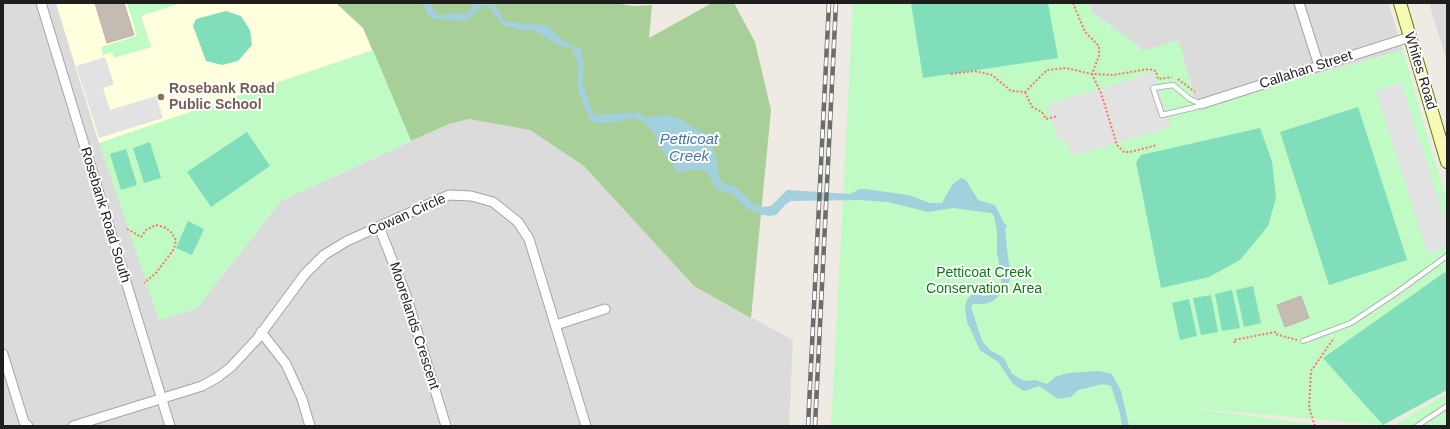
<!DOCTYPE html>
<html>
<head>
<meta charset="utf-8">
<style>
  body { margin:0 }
  #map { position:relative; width:1450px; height:429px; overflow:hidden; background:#efebe4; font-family:Arial,sans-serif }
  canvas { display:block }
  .frame { position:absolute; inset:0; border:4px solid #1e1e1e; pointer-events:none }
</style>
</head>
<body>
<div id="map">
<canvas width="1450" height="429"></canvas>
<div class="frame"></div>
</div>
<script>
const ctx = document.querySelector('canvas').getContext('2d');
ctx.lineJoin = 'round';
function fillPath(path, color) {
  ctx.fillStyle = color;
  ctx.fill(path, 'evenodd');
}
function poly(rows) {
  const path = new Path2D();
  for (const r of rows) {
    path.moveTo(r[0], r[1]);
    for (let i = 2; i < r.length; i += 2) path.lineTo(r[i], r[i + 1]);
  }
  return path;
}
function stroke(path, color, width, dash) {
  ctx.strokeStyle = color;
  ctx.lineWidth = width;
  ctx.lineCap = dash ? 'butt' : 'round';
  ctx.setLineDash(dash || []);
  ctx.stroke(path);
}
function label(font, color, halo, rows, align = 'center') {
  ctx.font = font + ' Arial,sans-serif';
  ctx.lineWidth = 4;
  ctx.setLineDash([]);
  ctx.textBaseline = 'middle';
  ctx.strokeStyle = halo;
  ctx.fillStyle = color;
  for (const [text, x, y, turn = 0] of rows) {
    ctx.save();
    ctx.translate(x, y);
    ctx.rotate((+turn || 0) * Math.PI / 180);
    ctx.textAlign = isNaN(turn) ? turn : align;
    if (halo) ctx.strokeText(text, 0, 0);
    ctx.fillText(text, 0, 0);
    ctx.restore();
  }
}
fillPath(poly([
  [3,3,56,3,99,143,127,223,196,309,281,201,449,124,469,119,530,130,584,166,694,286,793,340,789,426,3,426],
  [1089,3,1388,3,1403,50,1196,107,1190,79,1142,51,1140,47,1093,13],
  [1429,3,1447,3,1447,62]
]), '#dcdbdb');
fillPath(poly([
  [56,3,336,3,363,28,373,50,99,143]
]), '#ffd');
fillPath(poly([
  [336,3,615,3,633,6,652,5,649,38,712,3,734,3,755,42,771,110,751,318,694,286,584,166,530,130,469,119,449,124,411,141,363,28]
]), '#a8cf98');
fillPath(poly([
  [127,3,178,4,141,16,151,47,114,58,112,52,103,55,101,47,137,36],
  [853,3,1089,3,1093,13,1140,47,1142,51,1179,40,1196,107,1403,50,1433,156,1447,198,1447,390,1383,425,1190,408,1325,426,831,426],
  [373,50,411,141,281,201,196,309,159,320,99,143],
  [1447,393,1447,426,1393,426]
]), '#c0fac4');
fillPath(poly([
  [911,3,1048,3,1058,58,923,78],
  [226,11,241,16,250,30,252,45,238,61,222,65,206,61,193,26,196,19],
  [1358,107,1407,260,1329,285,1280,132],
  [1260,128,1272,161,1276,198,1268,226,1240,260,1209,277,1161,288,1136,162,1141,155],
  [247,132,270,166,211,207,187,172],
  [150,142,161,178,144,183,133,148],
  [126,149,137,185,121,190,110,154],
  [188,221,204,229,192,255,176,248],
  [1445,272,1447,275,1447,390,1383,425,1323,358],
  [1253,286,1261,323,1244,327,1236,290],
  [1232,290,1240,328,1222,331,1215,294],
  [1211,295,1218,332,1201,335,1193,298],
  [1189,299,1197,336,1180,340,1172,303]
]), '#80dfba');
fillPath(poly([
  [105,57,114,84,103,88,110,110,156,96,163,118,99,138,76,66],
  [1153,72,1171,127,1072,156,1067,140,1059,141,1047,105],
  [1401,83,1447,226,1447,246,1428,254,1376,91]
]), '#e2e2e2');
fillPath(poly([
  [422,3,428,3,439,15,445,15,454,13,466,14,475,3,492,3,500,12,502,19,508,22,544,25,549,27,566,43,581,49,584,65,582,82,594,115,638,112,645,118,662,115,672,116,683,120,697,130,708,134,716,158,720,180,725,184,735,186,753,203,763,207,771,206,787,190,851,194,859,189,865,189,909,195,930,203,942,203,952,185,961,178,966,180,978,200,995,205,1004,223,1007,225,1005,229,1008,258,1011,273,1009,282,1004,291,993,301,984,304,973,304,971,307,982,341,990,350,1004,358,1012,374,1024,381,1035,380,1047,384,1055,377,1068,373,1099,371,1112,374,1121,391,1129,426,1122,426,1120,413,1111,386,1103,384,1078,390,1071,397,1058,399,1039,386,1024,391,1013,384,998,362,980,350,967,322,965,308,967,300,971,295,974,294,985,296,990,295,1001,283,1002,276,997,254,997,231,994,216,991,213,953,208,928,212,888,202,860,200,791,201,786,204,776,215,769,216,758,214,748,209,732,194,716,189,708,174,702,170,691,170,680,173,677,172,671,161,662,151,654,133,645,123,634,118,616,122,600,123,590,121,578,90,578,64,572,49,558,45,533,30,519,30,502,25,489,6,482,6,470,18,463,21,433,19,428,16]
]), '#a3d0dd');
const building = poly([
  [95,3,124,3,134,35,107,43,95,3],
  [1301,296,1309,318,1285,327,1277,305,1301,296]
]);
fillPath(building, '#c4bbb3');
stroke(building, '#c1b2a6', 1);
const lane = poly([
  [1173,85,1190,99,1201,104,1196,107,1162,115,1153,88,1173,85],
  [1303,341,1351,323,1396,293,1447,256],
  [1417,426,1447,406]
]);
const street = poly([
  [41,3,170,426],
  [1299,3,1319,66],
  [1201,104,1410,37],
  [379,227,406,295,446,426],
  [556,325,605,309],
  [261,332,286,364,302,399,310,426],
  [3,354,24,422,28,426],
  [73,426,202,386,218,377,231,367,257,339,305,274,324,255,347,241,449,195,471,196,493,202,518,222,529,239,586,426]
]);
const secondary = poly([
  [1400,3,1447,162]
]);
stroke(lane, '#a5a5a5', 6);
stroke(street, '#a5a5a5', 11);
stroke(secondary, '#6a7603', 14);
stroke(poly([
  [1073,3,1085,32,1099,46,1099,56,1092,74,1101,93,1117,145,1124,152,1130,152,1157,145],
  [951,74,975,71,992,75,1011,91,1025,92,1047,70,1066,68,1092,74,1113,75,1149,69,1156,71,1158,79,1172,77],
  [1178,79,1195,92],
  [1025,92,1032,107,1042,112,1046,119,1058,116],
  [127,229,141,237,146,230,156,225,164,227,171,232,176,240,174,249,156,273,144,283],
  [1235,343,1234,340,1275,332,1275,334,1297,340],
  [1315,426,1309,407,1311,371,1334,338]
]), '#fc7768', 2, [2, 2]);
stroke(lane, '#fff', 4.5);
stroke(street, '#fff', 9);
stroke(secondary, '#f7fab6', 12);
const rail = poly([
  [808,426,829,3],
  [815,426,836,3]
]);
stroke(rail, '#6c6c6c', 4.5);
stroke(rail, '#fff', 3, [9]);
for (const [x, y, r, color] of [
  [161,97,4,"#8d6e63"]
]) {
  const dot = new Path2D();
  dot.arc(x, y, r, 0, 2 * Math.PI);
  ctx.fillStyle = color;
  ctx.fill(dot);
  stroke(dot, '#fff', 1.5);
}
label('14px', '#1e1e1e', '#fff', [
  ["Callahan Street",1306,70,-18],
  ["Whites Road",1420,71,73],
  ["Rosebank Road South",105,215,73],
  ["Cowan Circle",407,215,-24],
  ["Moorelands Crescent",414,326,72]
]);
label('bold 14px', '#785e54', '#fff', [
  ["Rosebank Road",169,89],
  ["Public School",169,105]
], 'left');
label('14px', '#0a7e13', '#fff', [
  ["Petticoat Creek",984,273],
  ["Conservation Area",984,289]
]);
label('italic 15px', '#4677a7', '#fff', [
  ["Petticoat",689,140],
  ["Creek",689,157]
]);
</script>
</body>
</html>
